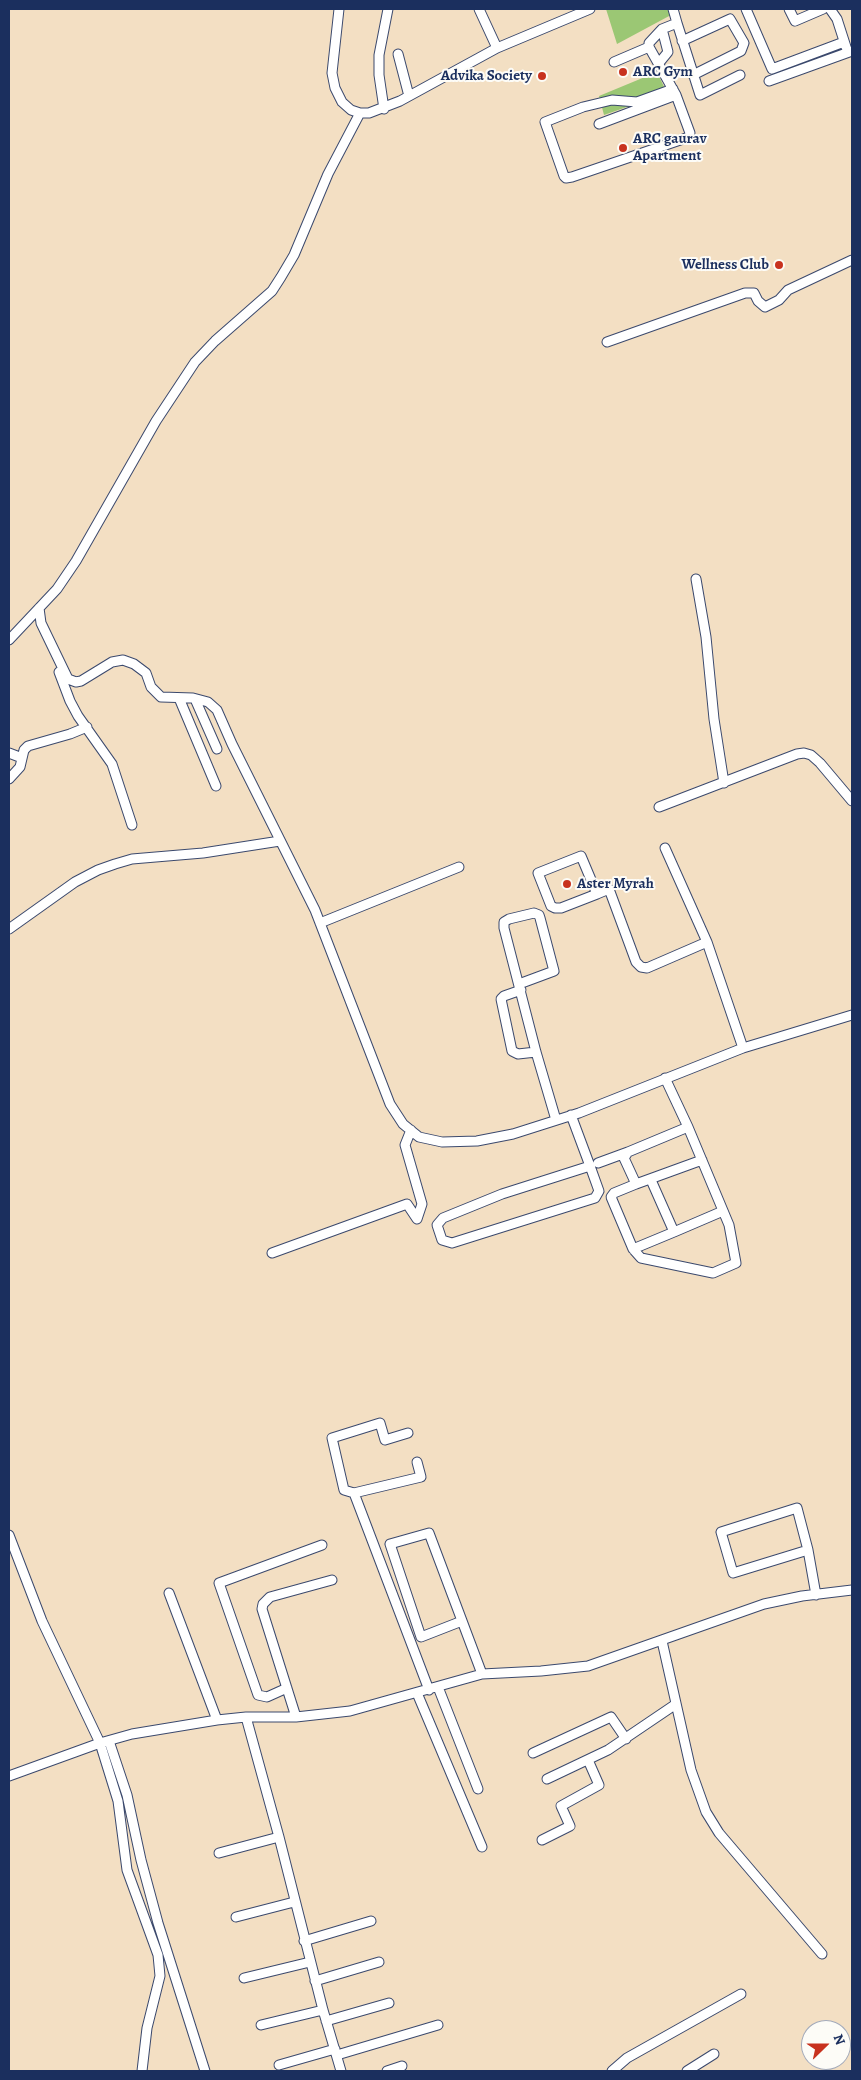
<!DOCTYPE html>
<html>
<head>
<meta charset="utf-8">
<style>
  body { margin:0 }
  #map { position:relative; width:861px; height:2080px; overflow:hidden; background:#f3dfc3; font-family:Alegreya,serif }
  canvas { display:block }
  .frame { position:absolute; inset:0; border:10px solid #1b2f5e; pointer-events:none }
  .north { position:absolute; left:801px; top:2020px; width:50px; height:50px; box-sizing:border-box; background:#fdfcf7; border:1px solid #a3aaba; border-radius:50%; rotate:68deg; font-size:14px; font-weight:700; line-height:20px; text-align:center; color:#1b2f5e }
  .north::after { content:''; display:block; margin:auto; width:18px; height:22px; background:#c8321e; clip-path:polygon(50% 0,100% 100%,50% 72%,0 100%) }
</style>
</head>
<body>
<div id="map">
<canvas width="861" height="2080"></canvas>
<div class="frame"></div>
<div class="north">N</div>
</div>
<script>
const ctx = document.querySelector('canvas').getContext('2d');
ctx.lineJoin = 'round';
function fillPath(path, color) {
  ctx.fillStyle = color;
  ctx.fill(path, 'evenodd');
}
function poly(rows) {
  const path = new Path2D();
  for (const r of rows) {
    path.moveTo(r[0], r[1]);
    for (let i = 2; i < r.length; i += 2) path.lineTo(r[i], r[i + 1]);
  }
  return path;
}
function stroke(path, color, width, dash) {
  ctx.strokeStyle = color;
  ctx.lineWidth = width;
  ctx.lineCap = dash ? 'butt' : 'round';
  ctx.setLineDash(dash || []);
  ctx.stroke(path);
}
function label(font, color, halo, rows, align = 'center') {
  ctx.font = font + ' Alegreya,serif';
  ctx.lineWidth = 4;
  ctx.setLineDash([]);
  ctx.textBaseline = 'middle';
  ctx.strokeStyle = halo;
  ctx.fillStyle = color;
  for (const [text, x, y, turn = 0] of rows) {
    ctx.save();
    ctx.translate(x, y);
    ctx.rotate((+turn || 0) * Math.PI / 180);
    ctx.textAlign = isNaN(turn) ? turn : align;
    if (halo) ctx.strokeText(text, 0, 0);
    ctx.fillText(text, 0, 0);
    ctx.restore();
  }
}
fillPath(poly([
  [606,9,669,9,671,15,617,44],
  [657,72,667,93,604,115,599,96]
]), '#9bc774');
const street = poly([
  [339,9,332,73,335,88,342,102,351,110,360,113,369,113,400,101,497,48,590,9],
  [479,9,497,48],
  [746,9,772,69,844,42],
  [789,9,795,21,823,9],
  [830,9,837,19,846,47],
  [677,23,700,95,740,75],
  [682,41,730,19,744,43,741,51,693,75],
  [398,54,409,96],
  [614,62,649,47],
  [659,63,668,52,662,29],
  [769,81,852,51],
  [673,89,637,102,612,100,583,107,545,122,564,176,566,178,572,177,689,137,690,133,676,95],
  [384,109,379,75,379,55,388,9],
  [599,124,676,95,649,47,649,43,662,29,677,23,673,9],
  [607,342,745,293,754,293,758,301,765,307,779,300,788,290,852,260],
  [696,579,706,637,714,719,724,783],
  [39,608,41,623,68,679,76,682,81,681,112,662,123,660,134,664,146,673,151,687,161,697,193,698,208,702,217,710,232,744,315,910,390,1104,403,1124,419,1137,442,1142,477,1141,513,1134,579,1113,743,1048,852,1015],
  [9,640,57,589,76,561,156,421,195,362,215,341,272,291,281,277,294,255,328,174,360,113],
  [59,672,70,701,78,716,112,764,132,825],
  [179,698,216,786],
  [195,699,217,749],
  [9,753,22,758],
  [9,779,20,767,24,750,28,746,70,734,87,727],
  [659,807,797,754,804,753,811,755,820,763,852,801],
  [665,848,707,942],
  [597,894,561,908,555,908,551,906,538,873,581,856,597,894,609,889,636,962,641,967,647,968,707,942,743,1048],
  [320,923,459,867],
  [9,929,75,882,98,870,115,864,132,859,203,853,280,841],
  [519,984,554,971,540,918,539,915,534,913,509,919,504,922,504,928,536,1052,556,1120],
  [521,990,504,996,501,999,512,1051,518,1054,536,1052],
  [571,1115,590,1166,599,1191,595,1198,452,1243,442,1240,437,1225,443,1218,502,1194,590,1166],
  [688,1127,628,1152,624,1158,636,1184,702,1160],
  [598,1163,628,1152],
  [636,1184,614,1193,611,1197,633,1249,674,1232,651,1180],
  [674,1232,723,1211],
  [633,1249,641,1258,713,1273,736,1263,729,1225,688,1127,665,1078],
  [272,1253,407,1204,417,1219,422,1204,405,1145,411,1130],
  [417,1462,421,1477,354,1493,429,1690],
  [354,1493,344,1490,332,1438,380,1423,385,1440,408,1433],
  [9,1535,42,1621,100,1743,118,1801,127,1870,158,1955,160,1976,147,2028,142,2071],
  [808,1550,733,1573,721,1532,797,1508,808,1550,816,1595],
  [169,1593,217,1720],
  [462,1621,421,1637,390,1544,429,1533,482,1674],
  [662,1641,691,1770,706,1812,719,1833,822,1954],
  [438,1687,478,1789],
  [287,1688,267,1697,258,1695,219,1583,322,1545],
  [417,1693,482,1847],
  [246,1717,279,1837,323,2010,341,2071],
  [296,1717,262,1609,263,1604,270,1597,332,1580],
  [109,1741,127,1795,141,1860,158,1923,205,2071],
  [533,1753,611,1717,626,1739],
  [9,1776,100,1743,132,1734,217,1720,246,1717,296,1717,350,1711,482,1674,541,1671,588,1666,764,1604,802,1596,852,1590],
  [547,1779,608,1750,676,1704],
  [542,1840,570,1826,561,1806,599,1785,588,1760],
  [219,1853,279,1837],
  [236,1917,294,1902],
  [304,1941,371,1921],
  [244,1978,310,1962],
  [315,1981,379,1962],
  [326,2021,389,2003],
  [261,2025,323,2010],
  [337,2055,438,2025],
  [279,2065,335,2049],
  [387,2071,402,2066],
  [612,2071,627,2058,741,1994],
  [687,2071,714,2054]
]);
stroke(street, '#3b496d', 11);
stroke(street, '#fff', 9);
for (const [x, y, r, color] of [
  [623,72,5,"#c8321e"],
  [542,76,5,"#c8321e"],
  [623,148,5,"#c8321e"],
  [779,265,5,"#c8321e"],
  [567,884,5,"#c8321e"]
]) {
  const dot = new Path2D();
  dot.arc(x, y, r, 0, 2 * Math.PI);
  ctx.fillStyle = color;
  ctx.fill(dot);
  stroke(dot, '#fdfcf7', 2);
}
label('bold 15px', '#1b2f5e', '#fdfcf7', [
  ["ARC Gym",633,72],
  ["Advika Society",532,76,"right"],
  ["ARC gaurav",633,139],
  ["Apartment",633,156],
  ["Wellness Club",769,265,"right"],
  ["Aster Myrah",577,884]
], 'left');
</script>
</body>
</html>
